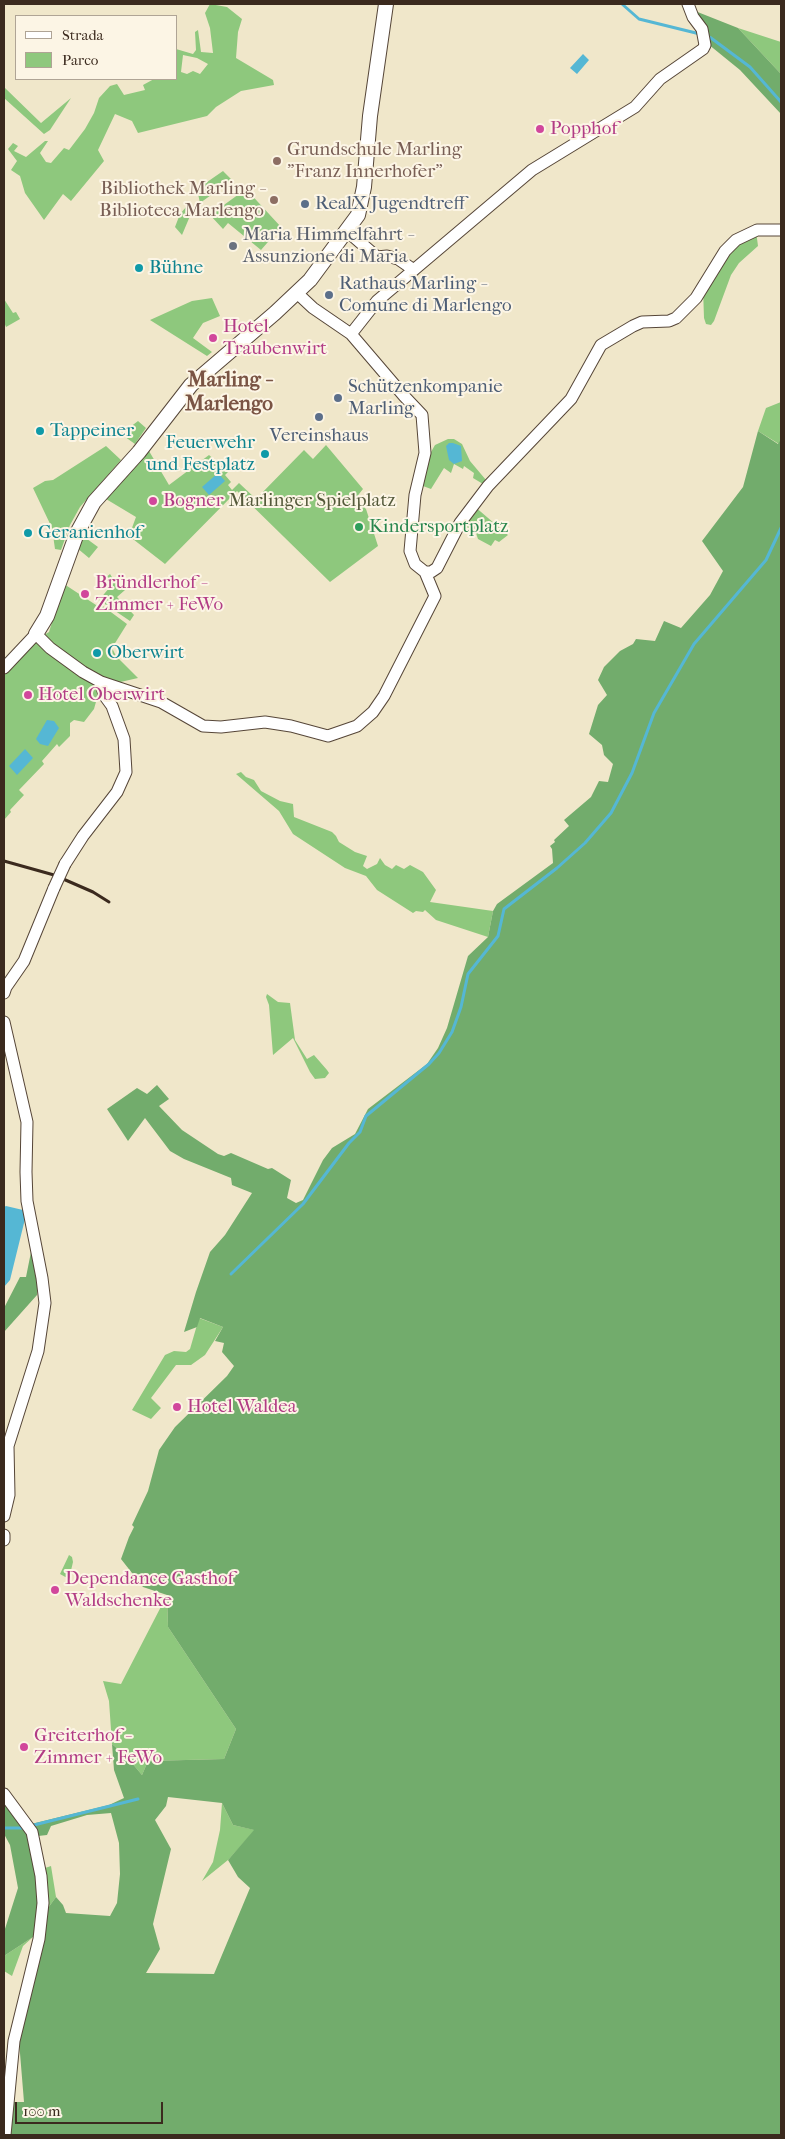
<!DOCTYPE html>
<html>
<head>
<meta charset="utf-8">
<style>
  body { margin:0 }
  #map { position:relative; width:785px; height:2139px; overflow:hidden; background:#f0e7ca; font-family:"IM FELL French Canon",serif }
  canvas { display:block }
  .frame { position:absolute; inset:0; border:5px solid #3b2a1e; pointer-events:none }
  .legend { position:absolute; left:15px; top:15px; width:162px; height:65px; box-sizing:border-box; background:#fcf5e5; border:1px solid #afa495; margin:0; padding:6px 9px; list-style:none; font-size:15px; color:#3b2a1e }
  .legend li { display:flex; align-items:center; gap:10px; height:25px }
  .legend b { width:25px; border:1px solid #afa495 }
  .scale { position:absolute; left:15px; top:2102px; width:148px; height:22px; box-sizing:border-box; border:2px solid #3b2a1e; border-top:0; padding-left:6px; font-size:15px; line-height:18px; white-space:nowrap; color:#3b2a1e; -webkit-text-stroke:4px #fcf5e5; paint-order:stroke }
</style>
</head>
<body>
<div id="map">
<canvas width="785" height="2139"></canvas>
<div class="frame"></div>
<ul class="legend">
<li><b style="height:6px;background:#fff"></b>Strada</li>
<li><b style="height:14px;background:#8ec87d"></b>Parco</li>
</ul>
<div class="scale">100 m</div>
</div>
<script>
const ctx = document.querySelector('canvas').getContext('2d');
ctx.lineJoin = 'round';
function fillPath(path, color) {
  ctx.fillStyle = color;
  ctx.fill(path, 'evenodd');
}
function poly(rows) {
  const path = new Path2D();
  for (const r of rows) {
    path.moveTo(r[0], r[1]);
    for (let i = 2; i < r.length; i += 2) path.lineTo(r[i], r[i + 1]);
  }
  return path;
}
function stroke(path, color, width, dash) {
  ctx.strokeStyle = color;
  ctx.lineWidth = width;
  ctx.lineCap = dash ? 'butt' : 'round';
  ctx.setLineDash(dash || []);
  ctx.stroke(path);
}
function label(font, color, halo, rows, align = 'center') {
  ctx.font = font + ' "IM FELL French Canon",serif';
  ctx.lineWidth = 4;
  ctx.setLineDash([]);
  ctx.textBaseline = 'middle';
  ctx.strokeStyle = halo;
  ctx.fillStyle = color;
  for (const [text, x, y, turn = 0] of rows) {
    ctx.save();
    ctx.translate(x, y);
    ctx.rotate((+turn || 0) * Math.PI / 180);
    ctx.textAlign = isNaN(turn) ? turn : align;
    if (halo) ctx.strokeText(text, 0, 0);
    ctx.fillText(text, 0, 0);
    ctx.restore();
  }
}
fillPath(poly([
  [210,4,227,7,242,19,238,32,236,58,273,80,274,85,241,91,216,107,207,116,138,133,132,121,115,114,98,150,104,161,71,201,63,194,44,220,25,193,20,176,11,170,17,161,8,149,13,143,18,146,14,151,26,157,45,141,48,141,40,153,46,162,51,163,64,148,69,150,85,129,94,113,99,98,110,86,117,84,124,95,145,90,143,85,154,79,176,79,176,49,193,54,196,50,195,32,198,30,201,52,213,53,210,28,205,13],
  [183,55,197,58,208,64,200,74,193,71,187,74,181,72],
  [738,28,781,42,781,74],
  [4,87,41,123,71,98,50,130,44,134,4,98],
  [223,171,232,180,200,203,197,189],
  [246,189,281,227,261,250,228,223,223,229,210,215],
  [187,206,196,208,190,216,182,235,175,227,180,214],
  [756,231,758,246,739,263,731,275,714,321,711,325,706,324,704,318,703,288,725,251],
  [212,298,220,316,203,323,193,338,212,352,207,356,150,320,192,301],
  [4,299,13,313,16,312,20,319,6,327,4,322],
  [781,402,781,439,779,444,758,431,766,408],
  [138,421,146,428,135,444,121,434],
  [448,439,454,439,462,444,470,461,486,480,483,484,473,478,474,473,464,466,463,469,454,464,451,473,444,468,431,489,423,486,427,459,435,445],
  [326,445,363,489,355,499,366,509,378,546,330,582,237,491,165,564,129,536,136,517,106,499,149,451,169,485,209,455,228,472,225,475,231,482,228,485,232,490,239,483,256,499,304,450,313,459],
  [106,446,121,460,80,507,70,525,61,550,55,549,52,528,33,488,45,481,53,480],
  [474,506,508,535,499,542,495,540,491,546,478,539,476,533,460,523],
  [83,536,98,547,89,558,77,548],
  [110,574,115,582,125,590,117,597,134,615,130,621,99,600,110,587,103,580],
  [64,584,96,605,100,604,127,624,112,648,116,656,138,678,116,683,99,691,94,709,84,722,74,720,70,723,70,736,59,747,57,744,42,761,44,764,19,790,24,795,10,810,11,812,4,820,4,671,32,642,49,632],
  [241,772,246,777,254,780,261,791,280,801,293,804,294,817,332,832,336,836,339,842,355,852,367,856,363,866,367,869,377,864,380,858,385,865,392,869,396,865,404,869,410,865,423,872,436,890,430,902,493,911,488,937,436,920,425,910,423,912,416,911,413,913,377,890,366,876,345,868,293,834,279,811,236,774],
  [267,994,278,1002,290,1003,295,1040,307,1059,314,1055,327,1070,329,1073,325,1078,315,1079,310,1072,293,1038,273,1055,269,1005,266,997],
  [199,1318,223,1327,205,1355,191,1365,176,1365,151,1398,161,1408,151,1419,132,1410,165,1355,174,1351,186,1352,190,1349],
  [69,1555,72,1557,73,1562,69,1579,60,1574],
  [167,1595,168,1627,236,1729,224,1759,148,1761,142,1775,127,1757,112,1744,109,1701,103,1681,121,1684],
  [222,1803,233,1825,255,1830,228,1860,202,1881,213,1862,220,1830],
  [51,1866,56,1897,48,1908,43,1903,39,1870],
  [33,1937,23,1946,12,1976,4,1971,4,1956]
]), '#8ec87d');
fillPath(poly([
  [690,9,738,28,781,74,781,134,781,114,740,70,708,44],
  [758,431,778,444,781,439,781,2135,8,2135,13,2102,24,2102,19,2041,48,1908,56,1897,63,1905,66,1913,110,1916,117,1903,120,1874,119,1843,111,1813,87,1815,51,1826,47,1835,38,1836,35,1853,39,1935,33,1937,4,1956,4,1932,18,1888,10,1845,4,1834,4,1799,31,1824,109,1805,124,1798,114,1770,112,1744,127,1757,142,1775,148,1761,224,1759,236,1729,168,1627,167,1595,143,1587,121,1559,129,1537,134,1527,132,1525,148,1491,159,1450,175,1427,227,1376,234,1366,222,1352,224,1343,215,1341,223,1327,200,1318,197,1327,184,1332,196,1292,210,1252,225,1235,252,1193,232,1185,231,1178,184,1159,170,1151,145,1118,128,1141,107,1109,137,1088,147,1094,157,1085,169,1099,159,1106,182,1130,218,1154,224,1156,231,1153,268,1169,272,1168,291,1180,287,1198,296,1203,303,1200,323,1160,332,1148,355,1134,368,1109,427,1064,438,1048,447,1028,468,956,488,937,493,911,497,904,553,863,552,849,550,846,555,842,554,840,569,826,564,820,591,797,599,781,608,782,613,764,604,755,602,745,589,734,598,705,607,695,598,680,604,667,620,651,633,644,636,639,655,641,664,621,681,628,710,595,723,571,702,541,743,487],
  [168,1797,222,1803,233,1825,254,1830,228,1860,238,1877,250,1888,214,1974,146,1973,160,1949,153,1924,171,1849,155,1820,166,1806],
  [30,1228,38,1278,37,1295,4,1332,4,1308,20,1277,26,1277,31,1252]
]), '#72ac6c');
fillPath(poly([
  [583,54,589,60,577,74,570,68],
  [449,443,453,443,461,446,462,461,454,464,449,460,446,446],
  [218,473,225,481,209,495,202,487],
  [47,720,54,721,59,728,48,746,40,744,36,739],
  [25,749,33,758,17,775,9,766],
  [6,1206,23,1210,25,1219,10,1280,4,1287,4,1207]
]), '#55b7d4');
stroke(poly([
  [622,4,639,19,700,34],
  [706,36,711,38,750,67,781,102],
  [231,1274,303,1204,349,1143,360,1132,366,1116,429,1064,439,1053,452,1032,461,1007,468,974,498,936,504,909,557,868,585,843,611,813,632,773,654,713,694,644,766,560,781,528],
  [4,1828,22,1828,138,1799]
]), '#55b7d4', 3);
const minor = poly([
  [347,231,377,257,387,256,398,259,414,270],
  [351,334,377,301,532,170,635,107,660,79,703,49,705,45,702,29,693,17,688,4],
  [425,572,431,572,437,568,460,523,488,486,571,399,601,345,633,326,642,322,669,321,676,318,696,298,725,251,736,240,757,230,781,230],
  [4,668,36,634,50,648,83,672,101,682,161,702,203,726,221,727,265,722,291,726,328,736,357,726,373,712,384,696,435,596,425,572,415,564,410,551,415,495,425,453,422,415,404,396,351,334,313,308,297,293],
  [65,864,83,836,117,792,126,772,124,739,112,706,104,695,101,682],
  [4,993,6,987,24,961,54,888],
  [4,1022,27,1122,26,1172,27,1201,42,1278,45,1303,38,1351,8,1446,9,1495,4,1516],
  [4,1535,4,1540],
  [4,1794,32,1832,41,1876,43,1903,39,1939,14,2041,5,2135]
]);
const tertiary = poly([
  [36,634,47,616,77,533,94,502,139,452,191,385,275,313,310,280,358,215,364,187,370,116,386,4]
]);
stroke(minor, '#564638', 13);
stroke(tertiary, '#564638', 16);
stroke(minor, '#fff', 11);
stroke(tertiary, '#fff', 14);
stroke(poly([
  [4,861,54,875,93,892,109,902]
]), '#3b2a1e', 3);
const minorBridge = poly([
  [54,888,65,864]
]);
stroke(minorBridge, '#564638', 13, []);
stroke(minorBridge, '#fff', 11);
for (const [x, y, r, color] of [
  [540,129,5,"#d1479c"],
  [277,161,5,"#8d6e63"],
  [274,200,5,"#8d6e63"],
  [305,204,5,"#5c6f8a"],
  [233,246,5,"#6b7280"],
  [139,268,5,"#0f9aa8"],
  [329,295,5,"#5c6f8a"],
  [213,338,5,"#d1479c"],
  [338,398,5,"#5c6f8a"],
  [319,417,5,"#5c6f8a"],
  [40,431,5,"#0f9aa8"],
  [265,454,5,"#0f9aa8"],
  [153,501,5,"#d1479c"],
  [359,527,5,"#2e9e5b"],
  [28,533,5,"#0f9aa8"],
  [85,594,5,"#d1479c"],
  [97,653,5,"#0f9aa8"],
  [28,695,5,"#d1479c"],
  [177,1407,5,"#d1479c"],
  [55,1590,5,"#d1479c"],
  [24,1747,5,"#d1479c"]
]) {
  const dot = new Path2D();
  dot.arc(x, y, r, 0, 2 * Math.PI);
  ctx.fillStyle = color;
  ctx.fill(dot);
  stroke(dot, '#fcf5e5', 2);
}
label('19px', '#b23c85', '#fcf5e5', [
  ["Popphof",550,129],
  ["Hotel",223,327],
  ["Traubenwirt",223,349],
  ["Bogner",163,501],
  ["Bründlerhof -",95,583],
  ["Zimmer + FeWo",95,605],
  ["Hotel Oberwirt",38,695],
  ["Hotel Waldea",187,1407],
  ["Dependance Gasthof",65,1579],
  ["Waldschenke",65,1601],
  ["Greiterhof -",34,1736],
  ["Zimmer + FeWo",34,1758]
], 'left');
label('19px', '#785e54', '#fcf5e5', [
  ["Grundschule Marling",287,150],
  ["\"Franz Innerhofer\"",287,172],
  ["Bibliothek Marling -",264,189,"right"],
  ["Biblioteca Marlengo",264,211,"right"]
], 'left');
label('19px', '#4e5e75', '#fcf5e5', [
  ["RealX Jugendtreff",315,204],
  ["Rathaus Marling -",339,284],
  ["Comune di Marlengo",339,306],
  ["Schützenkompanie",348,387],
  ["Marling",348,409],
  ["Vereinshaus",319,436,"center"]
], 'left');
label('19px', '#5b616d', '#fcf5e5', [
  ["Maria Himmelfahrt -",243,235],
  ["Assunzione di Maria",243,257]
], 'left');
label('19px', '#0d838f', '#fcf5e5', [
  ["Bühne",149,268],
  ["Tappeiner",50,431],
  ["Feuerwehr",255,443,"right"],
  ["und Festplatz",255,465,"right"],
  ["Geranienhof",38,533],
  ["Oberwirt",107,653]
], 'left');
label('19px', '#54593a', '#fcf5e5', [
  ["Marlinger Spielplatz",312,501]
]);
label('19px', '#27864d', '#fcf5e5', [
  ["Kindersportplatz",369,527]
], 'left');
label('bold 21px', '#7a5444', '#fcf5e5', [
  ["Marling -",229,381],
  ["Marlengo",229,405]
]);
</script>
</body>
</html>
